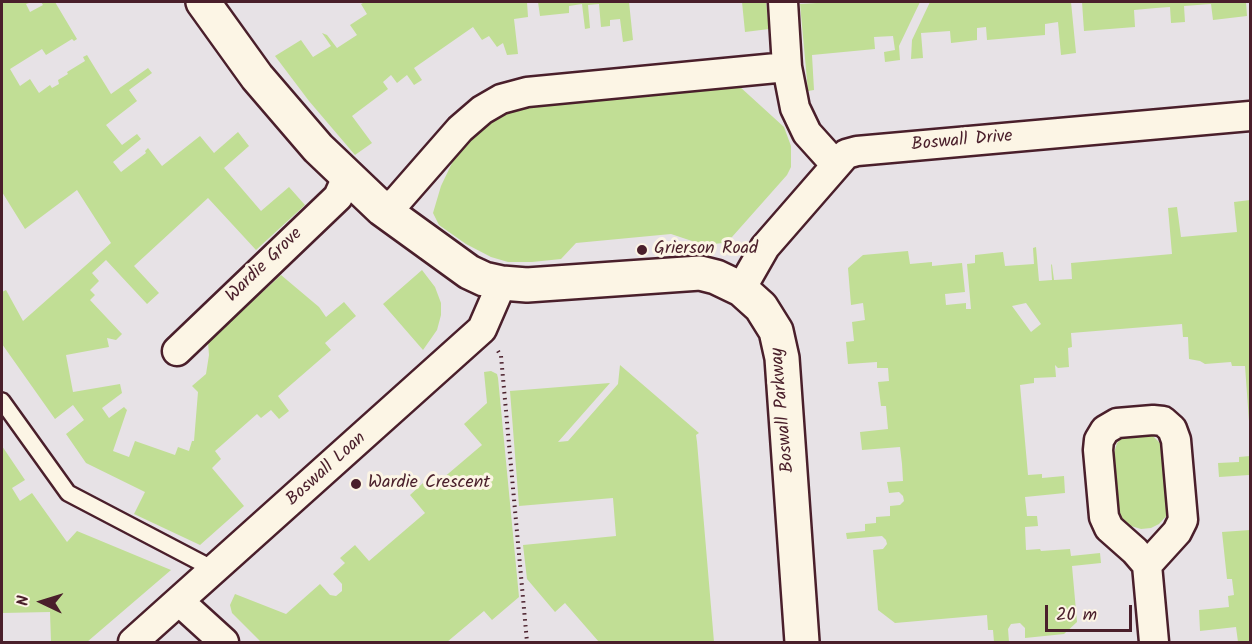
<!DOCTYPE html>
<html>
<head>
<meta charset="utf-8">
<style>
  body { margin:0 }
  #map { position:relative; width:1252px; height:644px; overflow:hidden; background:#e7e2e6; font-family:Kalam,sans-serif }
  canvas { display:block }
  .frame { position:absolute; inset:0; border:3px solid #4a1f2b; pointer-events:none }
  .north { position:absolute; left:12px; top:572px; width:60px; height:60px; -webkit-text-stroke:4px #fcf5e5; paint-order:stroke; rotate:274deg; font-size:16px; font-weight:700; line-height:24px; text-align:center; color:#4a1f2b }
  .north::after { content:''; display:block; margin:auto; width:21px; height:27px; background:#4a1f2b; clip-path:polygon(50% 0,100% 100%,50% 72%,0 100%) }
  .scale { position:absolute; left:1045px; top:605px; width:87px; height:27px; box-sizing:border-box; border:3px solid #4a1f2b; border-top:0; padding-left:8px; font-size:18px; line-height:21px; white-space:nowrap; color:#4a1f2b; -webkit-text-stroke:4px #fcf5e5; paint-order:stroke }
</style>
</head>
<body>
<div id="map">
<canvas width="1252" height="644"></canvas>
<div class="frame"></div>
<div class="north">N</div>
<div class="scale">20 m</div>
</div>
<script>
const ctx = document.querySelector('canvas').getContext('2d');
ctx.lineJoin = 'round';
function fillPath(path, color) {
  ctx.fillStyle = color;
  ctx.fill(path, 'evenodd');
}
function poly(rows) {
  const path = new Path2D();
  for (const r of rows) {
    path.moveTo(r[0], r[1]);
    for (let i = 2; i < r.length; i += 2) path.lineTo(r[i], r[i + 1]);
  }
  return path;
}
function stroke(path, color, width, dash) {
  ctx.strokeStyle = color;
  ctx.lineWidth = width;
  ctx.lineCap = dash ? 'butt' : 'round';
  ctx.setLineDash(dash || []);
  ctx.stroke(path);
}
function label(font, color, halo, rows, align = 'center') {
  ctx.font = font + ' Kalam,sans-serif';
  ctx.lineWidth = 6;
  ctx.setLineDash([]);
  ctx.textBaseline = 'middle';
  ctx.strokeStyle = halo;
  ctx.fillStyle = color;
  for (const [text, x, y, turn = 0] of rows) {
    ctx.save();
    ctx.translate(x, y);
    ctx.rotate((+turn || 0) * Math.PI / 180);
    ctx.textAlign = isNaN(turn) ? turn : align;
    if (halo) ctx.strokeText(text, 0, 0);
    ctx.fillText(text, 0, 0);
    ctx.restore();
  }
}
fillPath(poly([
  [2,2,32,2,26,4,30,12,43,5,41,2,55,2,77,39,74,41,72,39,46,55,42,49,10,69,20,86,30,79,39,93,50,85,52,88,59,84,58,80,68,74,67,72,85,61,83,57,87,55,111,94,148,68,152,73,129,90,137,101,106,125,122,145,137,134,141,139,113,162,121,172,146,153,145,151,148,148,162,166,200,136,214,153,238,132,249,146,224,168,261,211,289,187,305,205,256,250,208,198,134,266,159,293,147,304,106,260,92,273,99,281,90,290,95,295,90,300,122,334,116,340,107,338,109,347,66,355,73,392,120,384,122,393,102,408,109,418,124,407,127,410,113,451,129,457,135,441,175,455,178,447,189,451,192,441,194,441,198,392,192,386,206,374,209,355,208,342,281,275,319,307,326,317,344,302,356,316,325,343,331,350,278,396,289,411,279,419,271,410,261,418,257,414,215,451,221,459,212,468,244,506,200,545,134,514,145,492,86,463,66,434,84,420,73,405,55,419,2,344,2,292,6,290,23,321,111,243,77,190,25,229,2,192],
  [365,2,527,2,528,17,514,19,518,54,507,55,503,43,497,47,489,36,482,40,473,27,414,68,422,80,414,85,407,75,397,83,391,75,383,82,388,89,352,116,372,143,355,155,309,101,275,56,301,40,313,57,331,46,322,33,327,35,337,48,357,35,350,25,367,14,361,4],
  [538,2,629,2,633,40,623,42,620,19,610,20,610,26,601,27,599,4,588,5,590,28,585,29,582,4,569,6,569,13,540,16],
  [742,2,766,2,769,29,745,32],
  [833,2,920,2,899,46,900,60,885,62,884,52,895,50,893,36,874,37,875,49,812,55,814,90,808,91,800,4],
  [930,2,1071,2,1076,53,1061,55,1058,22,1045,24,1045,35,987,40,986,27,977,28,977,40,951,43,950,31,921,33,923,58,911,59,912,40],
  [1082,2,1246,2,1247,16,1213,20,1211,4,1184,6,1185,22,1171,23,1170,7,1156,8,1134,10,1135,27,1084,31],
  [739,86,784,127,791,146,791,167,787,175,732,237,723,243,704,245,671,234,576,243,561,259,532,262,508,262,491,257,466,244,439,225,433,213,441,186,461,144,501,108],
  [1250,200,1250,435,1245,366,1232,366,1231,362,1205,364,1200,361,1189,359,1188,337,1183,337,1182,324,1071,333,1072,347,1068,348,1069,367,1058,368,1055,365,1056,377,1034,378,1034,383,1020,385,1028,475,1042,474,1042,478,1064,476,1065,493,1025,497,1027,516,1037,516,1038,526,1025,527,1026,550,1040,549,1041,551,1070,549,1071,556,1100,553,1101,563,1072,566,1077,622,1064,634,1025,638,1025,628,1020,623,1011,624,1008,629,1009,642,994,642,993,630,988,630,987,615,895,623,878,610,873,550,883,549,887,544,886,540,882,536,847,539,846,533,865,531,865,524,876,523,876,517,890,516,890,506,900,505,904,501,903,496,899,492,889,493,887,482,903,481,902,464,900,447,862,450,860,432,888,429,886,406,881,406,878,382,889,381,888,368,877,368,877,362,848,364,846,342,854,341,852,322,865,320,863,303,851,305,848,268,863,255,908,251,910,264,932,262,932,266,962,263,965,292,945,294,946,305,966,303,966,309,971,309,967,264,975,263,975,255,1003,252,1005,266,1034,264,1033,248,1036,247,1039,281,1052,280,1051,264,1052,265,1054,280,1072,279,1071,263,1172,254,1168,208,1177,207,1181,237,1237,232,1234,202],
  [1026,303,1041,324,1031,332,1012,306],
  [422,270,435,287,441,303,441,315,437,330,423,350,383,304],
  [620,365,699,433,696,435,697,442,714,642,599,642,565,603,555,612,527,579,523,545,616,536,613,498,519,506,510,391,610,383,558,442,568,441,618,384],
  [491,371,497,374,498,378,519,597,492,620,484,611,447,642,261,642,232,613,230,605,235,594,286,614,320,584,330,595,336,596,342,591,342,584,333,574,345,563,340,558,355,545,369,561,425,513,410,495,423,483,429,490,482,445,464,424,487,403,484,372],
  [1146,433,1153,436,1163,446,1170,512,1159,524,1151,528,1141,529,1131,526,1122,519,1117,511,1112,460,1117,443,1123,437],
  [2,446,25,480,12,488,20,501,32,493,67,542,77,531,171,570,87,642,51,642,50,612,2,613],
  [1250,456,1250,497,1249,475,1219,477,1218,463,1239,462,1239,457],
  [1250,530,1250,642,1238,642,1236,627,1200,631,1199,610,1229,607,1228,596,1234,595,1232,579,1227,579,1222,532]
]), '#c1de95');
const lane = poly([
  [2,401,68,493,215,570]
]);
const street = poly([
  [783,2,787,67,795,108,807,133,835,164],
  [382,209,397,201,460,129,482,110,501,99,527,92,787,67],
  [741,289,765,247,846,154,857,151,1250,116],
  [177,351,338,197,347,177],
  [1153,420,1163,421,1172,429,1176,440,1183,520,1177,532,1147,565,1135,551,1109,528,1104,517,1098,450,1099,440,1105,430,1117,423,1153,420],
  [1147,565,1154,642],
  [180,602,224,642],
  [133,642,482,329,502,283]
]);
const secondary = poly([
  [203,2,257,77,318,148,382,209,469,272,484,279,502,283,527,285,700,273,716,277,741,289,761,307,776,331,782,358,802,642]
]);
stroke(lane, '#4a1f2b', 20);
stroke(street, '#4a1f2b', 33);
stroke(secondary, '#4a1f2b', 38);
stroke(poly([
  [498,351,501,356,527,642]
]), '#4a1f2b', 4, [1.5, 4.5]);
stroke(lane, '#fcf5e5', 15);
stroke(street, '#fcf5e5', 28);
stroke(secondary, '#fcf5e5', 33);
for (const [x, y, r, color] of [
  [642,250,6,"#4a1f2b"],
  [356,484,6,"#4a1f2b"]
]) {
  const dot = new Path2D();
  dot.arc(x, y, r, 0, 2 * Math.PI);
  ctx.fillStyle = color;
  ctx.fill(dot);
  stroke(dot, '#fcf5e5', 2);
}
label('18px', '#4a1f2b', '#fcf5e5', [
  ["Boswall Drive",962,142,-5],
  ["Wardie Grove",265,266,-44],
  ["Boswall Parkway",784,410,-95],
  ["Boswall Loan",327,470,-42]
]);
label('18px', '#4a1f2b', '#fcf5e5', [
  ["Grierson Road",654,250],
  ["Wardie Crescent",368,484]
], 'left');
</script>
</body>
</html>
